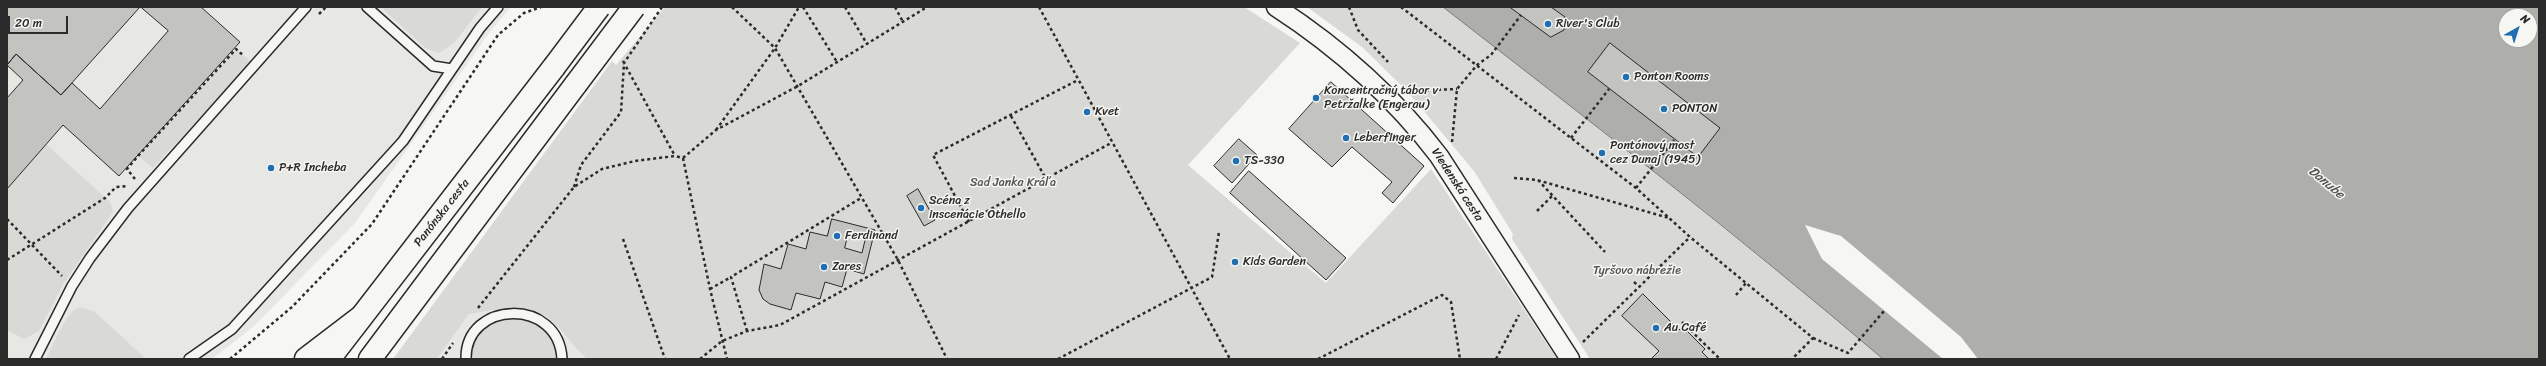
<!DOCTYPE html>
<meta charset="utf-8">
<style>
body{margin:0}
#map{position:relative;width:2546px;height:366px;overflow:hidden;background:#f6f6f2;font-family:Sriracha,sans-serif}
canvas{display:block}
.frame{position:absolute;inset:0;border:8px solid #2b2b2b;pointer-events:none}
.north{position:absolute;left:2498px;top:8px;width:40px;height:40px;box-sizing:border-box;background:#f6f6f2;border:1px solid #a5a5a2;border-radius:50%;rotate:39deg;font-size:11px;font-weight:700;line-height:16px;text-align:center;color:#2b2b2b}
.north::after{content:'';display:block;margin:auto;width:14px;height:18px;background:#1f6fb2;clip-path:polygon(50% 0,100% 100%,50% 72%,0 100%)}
.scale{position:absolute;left:8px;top:16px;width:60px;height:18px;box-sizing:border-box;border:2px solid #2b2b2b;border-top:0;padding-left:5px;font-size:12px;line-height:14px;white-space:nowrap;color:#2b2b2b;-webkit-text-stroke:3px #f6f6f2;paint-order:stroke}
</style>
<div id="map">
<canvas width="2546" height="366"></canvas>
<div class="frame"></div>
<div class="north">N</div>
<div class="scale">20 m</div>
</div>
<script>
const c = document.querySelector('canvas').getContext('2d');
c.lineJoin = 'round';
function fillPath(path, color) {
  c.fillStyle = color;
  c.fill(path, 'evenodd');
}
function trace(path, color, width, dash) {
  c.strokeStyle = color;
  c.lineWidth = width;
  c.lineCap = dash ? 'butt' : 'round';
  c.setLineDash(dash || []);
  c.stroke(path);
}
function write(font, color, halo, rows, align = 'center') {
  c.font = font + ' Sriracha,sans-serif';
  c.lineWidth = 3;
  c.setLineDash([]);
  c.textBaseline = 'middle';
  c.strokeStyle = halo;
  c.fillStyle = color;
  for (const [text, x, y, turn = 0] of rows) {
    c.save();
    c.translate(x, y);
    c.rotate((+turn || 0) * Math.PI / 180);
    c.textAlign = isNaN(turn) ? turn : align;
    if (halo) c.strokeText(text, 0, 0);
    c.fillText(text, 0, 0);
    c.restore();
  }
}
const built = new Path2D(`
 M7,7h504l-22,26 -134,190 -102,104 -41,32h-205z
 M511,307l22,3 16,9 38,40h-150l32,-45z`);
const green = new Path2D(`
 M381,7h101l-28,36 -15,10 -14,-5z
 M665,7h579l56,36 -112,122 138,118 105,-114 126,190h-970c-14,-12 -24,-29 -38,-40 -23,-18 -53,-9 -80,-5l-32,45h-44l219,-298 4,4z
 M1307,7h136l138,107 231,185 71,60h-293l-78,-120 1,-5 -39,-63 -67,-80 -45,-44z
 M236,49l15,13 -98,106 -15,-12z
 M46,144l64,58 3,10 -49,71 -25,48 -15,8 -17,-9v-141z
 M80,307l15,5 51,47h-100c7,-13 20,-49 34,-52z
 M511,317c26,3 43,15 47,42h-87c0,-24 19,-37 40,-42z`);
const water = new Path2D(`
 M1443,7h1096v352h-656c-143,-122 -292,-237 -440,-352zM2506,16h24v24h-24z`);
const pier = new Path2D(`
 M1805,225l36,11 120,101 17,22h-35l-121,-100z`);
const building = new Path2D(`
 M7,7h133l-79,88 -45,-41 -9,11z
 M141,7h60l39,35 -121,134 -56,-51 -56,64v-91l16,-18 -16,-15 9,-11 45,41 11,-12 28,26 68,-78z
 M1510,7h41l14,10 -1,13 -13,7z
 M1610,43l110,85 -22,29 -110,-85z
 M1331,82l93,84 -31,37 -11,-10 10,-11 -40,-35 -20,20 -43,-38z
 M1239,139l18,16 -25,28 -18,-17z
 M1249,171l97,87 -20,22 -96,-87z
 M918,189l17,31 -11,6 -17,-30z
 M832,219l43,11 -11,44 -17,-5 -5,18 -17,-5 -5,17 -24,-6 -5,17 -21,-6 -7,-5 -4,-9 5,-26 17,5 7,-25 18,5 4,-17 17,4zM849,232l17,4 -4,17 -17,-5z
 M1643,294l36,36 4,-3 22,22 -3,3 7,7h-58l8,-8 -37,-35z`);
const path = new Path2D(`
 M662,7l-38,56 51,93
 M732,7l43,41 123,212 49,99
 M803,7l34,55
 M845,7l22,37
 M895,7l8,15
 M1039,7l191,352
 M1349,7l9,23 30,32
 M1401,7l235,181 54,49 123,101 -21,21
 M319,14l7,-7
 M1408,91l49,-2
 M1011,116l35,63
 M716,130l59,-82 24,-41
 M1571,138l38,-49
 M1452,142l5,-53 20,-24 14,-10 30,-40
 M683,158l33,-28 82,-44 129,-79
 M683,158l27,131 17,70
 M1514,178l23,2 132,38
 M135,179l-8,-10 11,-13 98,-107 8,7
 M1538,180l67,72
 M574,187l7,-22 40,-53 3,-49 -2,-5
 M1636,188l38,-48
 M1537,211l15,-15
 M7,219l55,57
 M969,222l-36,-67 145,-75
 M623,239l42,120
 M7,260l98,-62 11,-11 12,-1
 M1634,282l6,5
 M710,289l21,-12
 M1736,295l10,-12
 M478,308l96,-121 28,-18 33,-8 40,-5 8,2
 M1682,322l38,37
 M747,331l-16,-54 130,-79
 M1813,338l35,15 36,-42
 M1583,342l107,-105
 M230,359l62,-52 80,-83 126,-189 26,-22 17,-6
 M442,359l11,-16
 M700,359l22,-18 25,-10 33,-6 331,-182
 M1058,359l154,-82 7,-45
 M1318,359l124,-64 9,7 9,57
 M1496,359l23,-44`);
const lane = new Path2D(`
 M367,7l66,59 19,3
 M35,359l37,-73 18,-28 38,-50 178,-201
 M189,359l43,-30 171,-188 77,-113 18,-21
 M466,359c-1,-59 93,-62 96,0`);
const street = new Path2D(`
 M1276,7c63,41 118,90 163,149l131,203`);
const secondary = new Path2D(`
 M329,359l225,-292
 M370,359l206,-275`);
const primary = new Path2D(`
 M306,359l55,-42`);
const secondaryBridge = new Path2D(`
 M554,67l45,-60
 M576,84l58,-77`);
const markers = [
 [1548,24,4,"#1f6fb2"],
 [1626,77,4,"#1f6fb2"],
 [1316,98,4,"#1f6fb2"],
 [1664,109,4,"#1f6fb2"],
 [1087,112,4,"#1f6fb2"],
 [1346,138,4,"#1f6fb2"],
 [1602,153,4,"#1f6fb2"],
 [1236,161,4,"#1f6fb2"],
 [271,168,4,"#1f6fb2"],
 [921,208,4,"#1f6fb2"],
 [837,236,4,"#1f6fb2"],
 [1235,262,4,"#1f6fb2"],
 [824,267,4,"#1f6fb2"],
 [1656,328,4,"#1f6fb2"]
];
const poiNames = [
 ["River's Club",1556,24],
 ["Ponton Rooms",1634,77],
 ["Koncentračný tábor v",1324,91],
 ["Petržalke (Engerau)",1324,105],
 ["PONTON",1672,109],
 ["Kvet",1095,112],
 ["Leberfinger",1354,138],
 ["Pontónový most",1610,146],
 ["cez Dunaj (1945)",1610,160],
 ["TS-330",1244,161],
 ["P+R Incheba",279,168],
 ["Scéna z",929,201],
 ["inscenácie Othello",929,215],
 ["Ferdinand",845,236],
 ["Kids Garden",1243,262],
 ["Zares",832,267],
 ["Au Café",1664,328]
];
const parkNames = [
 ["Sad Janka Kráľa",1013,183],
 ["Tyršovo nábrežie",1637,271]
];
const streetNames = [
 ["Viedenská cesta",1457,185,57],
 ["Panónska cesta",442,213,-52]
];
const waterNames = [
 ["Danube",2326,183,40]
];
fillPath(built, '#e7e7e3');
fillPath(green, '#d9d9d5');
fillPath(water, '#aeaeab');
trace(water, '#7a7a78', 1);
fillPath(pier, '#f6f6f2');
fillPath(building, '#c3c3c0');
trace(building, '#2b2b2b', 1);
trace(lane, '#2b2b2b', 12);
trace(street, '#2b2b2b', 21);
trace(secondary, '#2b2b2b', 25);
trace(primary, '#2b2b2b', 25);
trace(path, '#2b2b2b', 2.5, [3, 3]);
trace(lane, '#f6f6f2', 9);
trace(street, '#f6f6f2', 18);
trace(secondary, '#f6f6f2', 22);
trace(primary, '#f6f6f2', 22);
trace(secondaryBridge, '#2b2b2b', 25, []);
trace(secondaryBridge, '#f6f6f2', 22);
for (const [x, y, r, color] of markers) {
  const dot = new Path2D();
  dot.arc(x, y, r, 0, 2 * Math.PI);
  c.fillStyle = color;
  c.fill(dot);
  trace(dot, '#f6f6f2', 1.5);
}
write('12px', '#2b2b2b', '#f6f6f2', poiNames, 'left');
write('12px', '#565656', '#f6f6f2', parkNames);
write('12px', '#2b2b2b', '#f6f6f2', streetNames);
write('italic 13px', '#525251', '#f6f6f2', waterNames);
</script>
